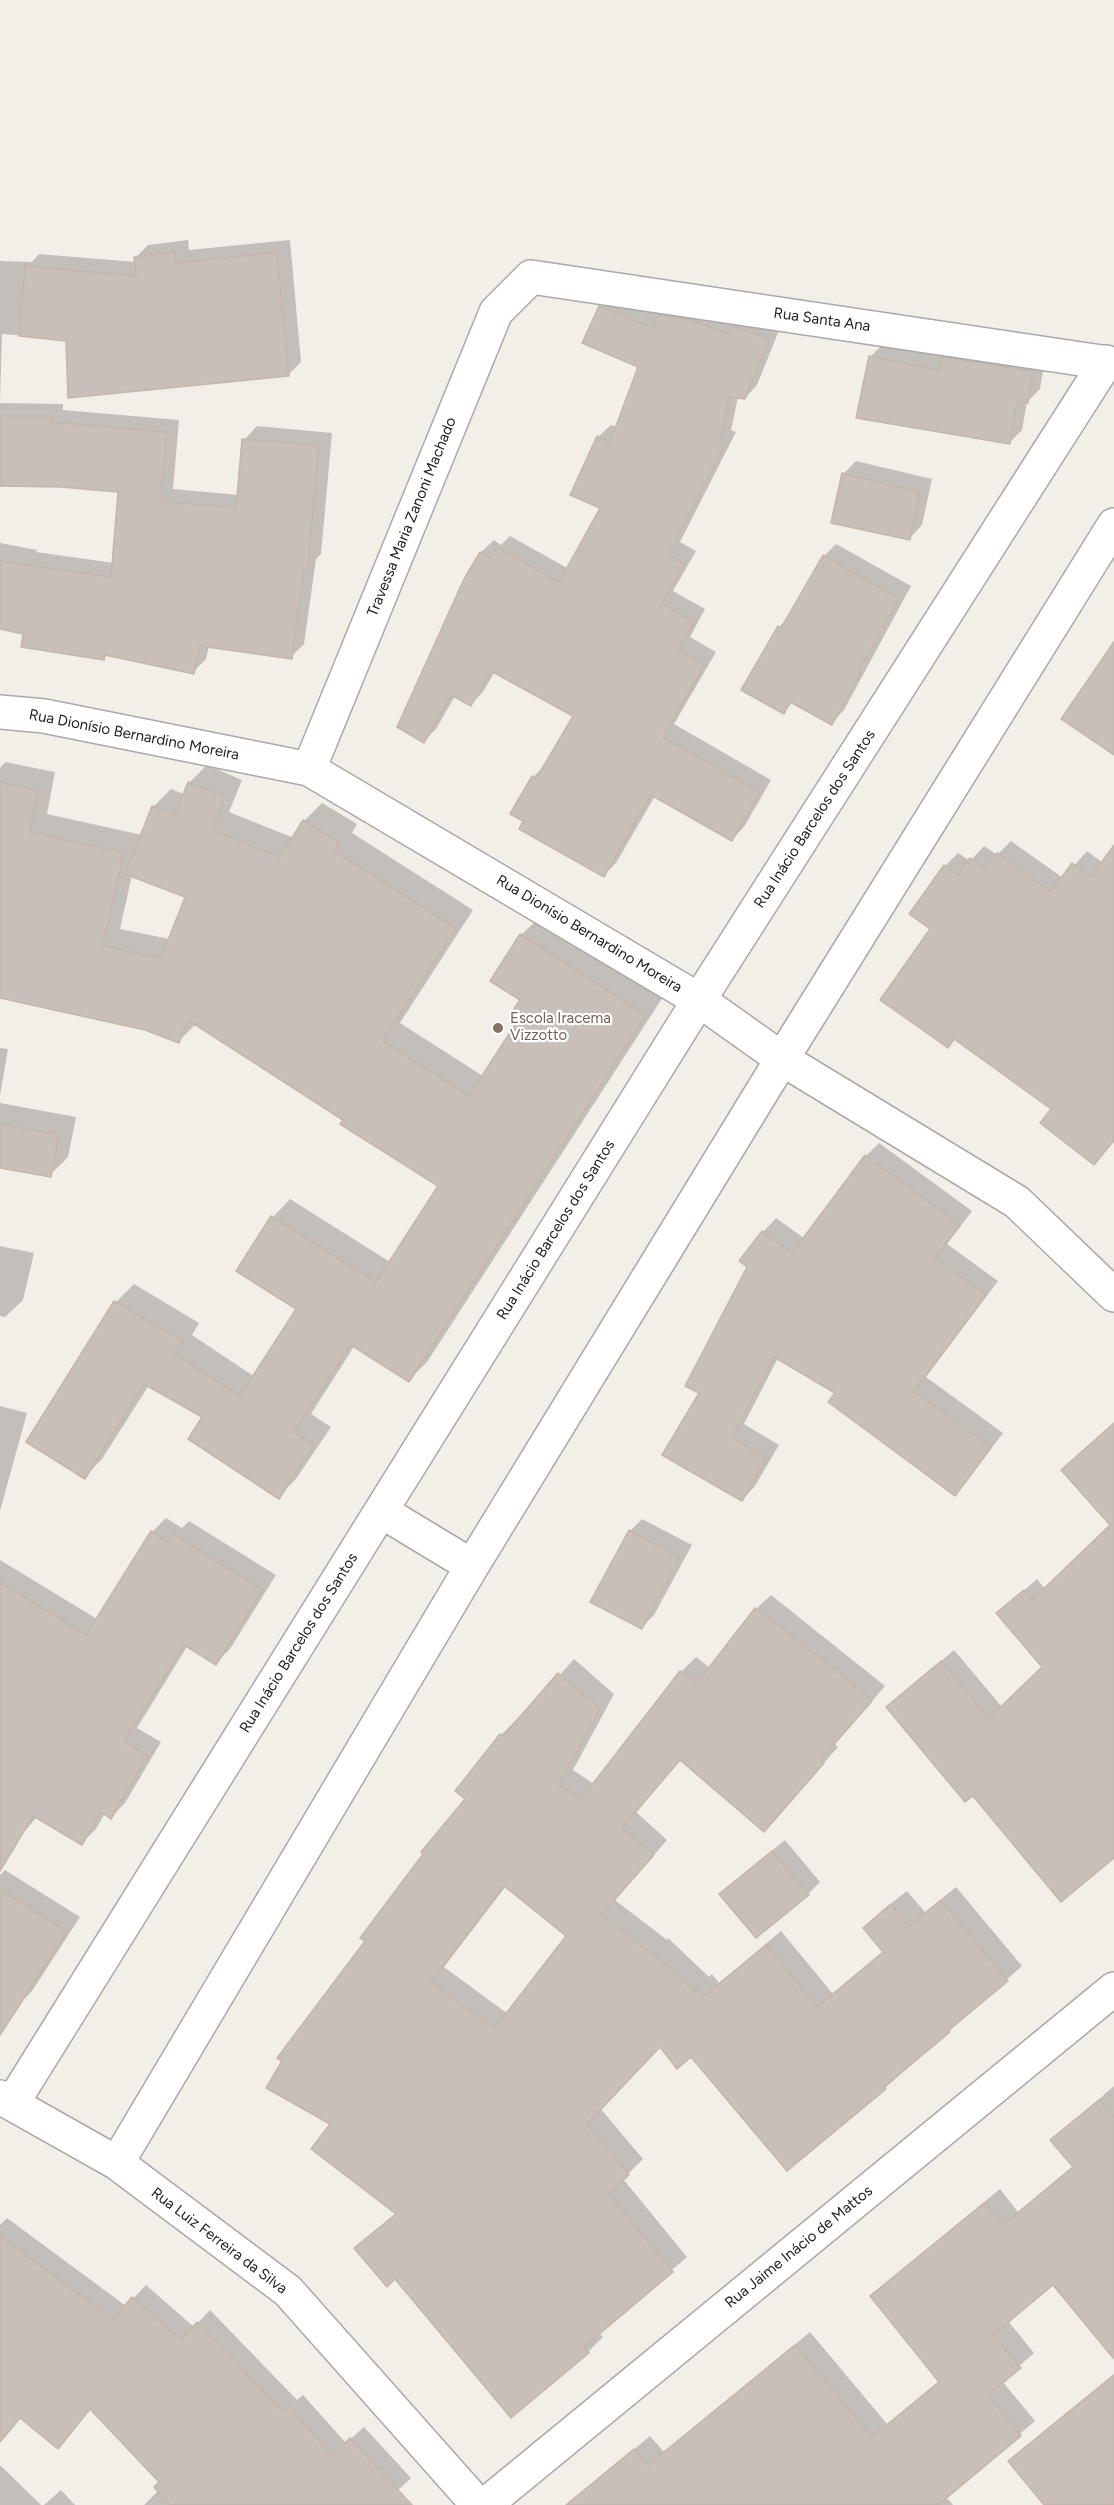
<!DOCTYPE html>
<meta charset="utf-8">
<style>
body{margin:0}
canvas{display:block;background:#f2efe9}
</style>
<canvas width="1114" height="2505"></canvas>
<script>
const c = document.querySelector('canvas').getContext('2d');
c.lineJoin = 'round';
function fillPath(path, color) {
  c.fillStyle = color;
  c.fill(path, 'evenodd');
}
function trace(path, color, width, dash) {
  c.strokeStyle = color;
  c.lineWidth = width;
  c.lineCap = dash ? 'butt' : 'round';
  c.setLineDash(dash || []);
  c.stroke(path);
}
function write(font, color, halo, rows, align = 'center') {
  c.font = font + ' Figtree,sans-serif';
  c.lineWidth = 4.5;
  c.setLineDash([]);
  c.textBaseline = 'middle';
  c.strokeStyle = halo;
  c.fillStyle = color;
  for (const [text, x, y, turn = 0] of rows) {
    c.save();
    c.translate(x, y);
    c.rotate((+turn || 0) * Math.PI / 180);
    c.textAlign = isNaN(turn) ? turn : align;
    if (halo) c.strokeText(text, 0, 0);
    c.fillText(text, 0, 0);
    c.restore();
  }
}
const shadow = new Path2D(`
 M188,240l1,10 101,-10 11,122 -13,13 -220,-36 -66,-5 -2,69 63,1v6l116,10 -6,69 66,6 5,-55 13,-14 75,7 -11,121 -5,5 -12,85 -13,13 -82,-11 -3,13 -13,13 -85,-18 -4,4 -79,-26 -25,-4v-85l37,7 -1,2 78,11 6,-72 -59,-5 -61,-2v-223l32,1 7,-8 97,8 -1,-4 13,-13z
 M612,295l49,19 10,-11 109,25 -23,57 -12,13 -7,-1 -7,33 5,2 -56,110 16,9 -23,40 32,18 -15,28 26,15 -42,72 97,56 -27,47 -12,12 -77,-43 -39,67 -12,12 -78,-55 7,-43 12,-12 30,-50 -80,-44 -12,21 -12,12 -16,-8 -19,33 -12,12 42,-161 15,-28 13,-12 7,5 9,-9 59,33 34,-61 -5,-71 13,-12 6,2 23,-61 -40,-59z
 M883,344l62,12 11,-11 89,14 -5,30 -13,13 -5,28 -12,12 -139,-86z
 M856,461l76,18 -10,46 -12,13 -77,-16 11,-49z
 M836,544l75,42 -67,124 -12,13 -39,-21 -10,10 -4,-85 9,-9 36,-62z
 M1114,640v113l-51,-34z
 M5,762l50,10 -8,42 95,21 11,-28 18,-18 13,5 5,-11 18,-18 35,15 -13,32 65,26 10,-17 18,-18 35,21 -5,9 121,77 -73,113 83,53 37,-56 2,-21 -1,-64 18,-17 124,79 -236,365 -18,18 -54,-35 -44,69 20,13 -35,52 -18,18 -74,-80 -55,-32 -47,74 -18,18 32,-175 18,-18 65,39 -7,12 63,42 43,-68 -60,-39 35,-53 17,-18 100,63 50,-76 -95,-67 -149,-95 -17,17 -34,-12 -145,-33v-228zM132,875l55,21 -17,43 -50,-10z
 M1011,841l52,37 24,-27 16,12 11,-15v294l-20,21 -41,-55 -98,-69 -7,7 -16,-117 13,-63 13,-13 12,8 14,-15 13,9z
 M0,1048l8,1 -8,47z
 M0,1103l76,14 -8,40 -18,18 -50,-9z
 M879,1143l93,68 -25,33 51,37 -72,96 77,56 -35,47 -13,14 -118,-101 -59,-35 -34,66 35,21 -24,41 -13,14 -41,-108 48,-126 -8,-5 22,-29 13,-14 29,21 61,-83z
 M0,1246l34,7 -11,47 -18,17 -5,-1z
 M0,1406l27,7 -27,98z
 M1114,1424v432l-141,-62 -85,-87 66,-57 48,57 42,-40 -45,-54 38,-34 8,10 67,-64z
 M166,1518l16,10 7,-7 87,54 -46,74 -14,14 -28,-18 -51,83 24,14 -36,61 -14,14 -6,-4 -9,16 -14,14 -45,-26 -20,23 -17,-9v-271l97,59 55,-87z
 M642,1519l50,26 -38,70 -12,12 -12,-96z
 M771,1595l114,91 -50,58 3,3 -60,68 -97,-56 -45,53 31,28 -52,60 52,40 1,-2 41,39 3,-3 7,9 62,-52 52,63 51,-43 -19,-23 14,-15 28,-22 18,21 31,-25 66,79 -137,122 -194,-33 -31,-10 -60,63 43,51 -20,20 64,78 -88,76 4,4 -15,15 -77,64 -116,-139 -39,-29 41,-36 -65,-88 35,-183 100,-142 -10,-8 44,-56 15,-15 2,2 56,-63 40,35 -41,76 21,14 87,-112 15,-15 14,11 46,-59zM506,1886l62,50 -60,78 -64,-47z
 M785,1840l35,42 -12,12 -74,-12z
 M5,1870l75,47 -48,74 -14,14 -18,-12v-118z
 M1114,2086v271l-61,-74 -45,38 26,32 -32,28 33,40 -89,76 7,8h-359l-11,-13 67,-56 14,16 146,-120 77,92 52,-43 -67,-85 15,-14 113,-93 18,23 55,-46 -21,-26z
 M7,2218l119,88 20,-21 48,42 16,-17 87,90 6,-5 43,48 18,-16 47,51 -29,27h-238l15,-15 2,-8 -70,-74 -34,39 -36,-30 -21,24v-216z
 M1114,2374v131h-68l-36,-44 15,-14z
 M0,2465l41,40h-41z
 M61,2490l14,15h-31z`);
const building = new Path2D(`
 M175,252l1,11 101,-11 12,124 -221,22 -2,-57 -47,-5 6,-70 111,10 -2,-19z
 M599,306l54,22 5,-13 34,5 37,14 4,-8h2l34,14 -24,59 -16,-2 -9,45 5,2 -56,111 16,9 -23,39 32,19 -15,28 26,15 -42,72 97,55 -28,49 -81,-46 -47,82 -85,-48 4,-8 -13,-7 22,-38 4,3 37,-63 -82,-45 -20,35 -20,-11 -27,48 -27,-16 67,-148 16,-27 11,6 6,-11 62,35 41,-74 -30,-13 27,-59 13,6 28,-75 -56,-24z
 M869,356l71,14 2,-13 91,14 -5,32 -11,-2 -7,43 -154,-26z
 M0,416h51v6l116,10 -6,69 75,7 6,-69 77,6 -11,124h-4l-12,90 -92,-13 -6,28 -89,-19 -1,5 -83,-13 2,-13 -23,-5v-68l111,16 7,-85 -57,-5 -61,-1z
 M842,473l78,19 -10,48 -79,-17z
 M823,555l76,44 -41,73 3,1 -29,52 -42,-23 -6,12 -43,-24 37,-64 3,2z
 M1114,642v113l-53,-36z
 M0,782l38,8 -8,42 94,21 -21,93 58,12 24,-61 -60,-23 27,-68 23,9 13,-33 37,15 -13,33 68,27 23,-37 37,23 -5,8 121,77 -73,113 86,55 49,-76 -8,-5 10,-15 -30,-19 30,-47 126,81 -237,367 -58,-37 -57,87 20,13 -35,54 -91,-60 14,-22 -58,-33 -59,95 -59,-37 88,-141 69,40 -8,13 65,42 56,-87 -60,-38 35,-55 105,66 62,-96 -98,-62 3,-4 -155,-100 -9,23 -34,-13 -145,-32z
 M1114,845v295l-20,25 -54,-42 11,-14 -97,-70 -6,9 -68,-48 50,-71 -21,-15 35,-49 14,10 12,-17 15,11 12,-16 54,39 21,-29 19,14z
 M0,1124l59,11 -8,42 -51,-9z
 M865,1155l95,70 -25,33 51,37 -72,96 77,56 -36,49 -127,-94 7,-9 -61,-36 -42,81 35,20 -25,43 -80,-46 37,-62 -14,-7 62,-119 -8,-6 23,-30 30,22z
 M1114,1423v435l-53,44 -88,-106 -8,6 -79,-95 55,-46 48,57 53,-51 -46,-54 28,-23 8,10 78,-75 -49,-55z
 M629,1530l51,28 -38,71 -52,-27z
 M151,1531l17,11 5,-8 90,56 -47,75 -32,-20 -60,97 24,14 -37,63 -10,-7 -19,33 -49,-29 -33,55v-289l86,53z
 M755,1608l76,58 41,35 -51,58 3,4 -60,69 -84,-72 -58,68 32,27 -53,60 50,38 1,-1 42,39 3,-3 7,8 62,-51 51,62 66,-55 -20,-24 28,-24 19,22 31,-26 67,81 -59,49 1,2 -66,55 2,2 -99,82 -96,-114 -14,12 -17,-22 -73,77 42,51 -21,18 65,79 -89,75 5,6 -78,65 -116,-139 -8,8 -33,-39 42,-34 -85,-65 19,-25 -64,-36 16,-27 -5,-3 88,-117 -5,-3 63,-84 -2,-2 44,-53 -10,-8 45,-57 3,2 55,-63 42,36 -41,76 22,14 99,-128 17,12zM504,1886l62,50 -72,93 -63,-47z
 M772,1851l37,44 -53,43 -37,-44z
 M0,1889l67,43 -67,103z
 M1099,2100l15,18v241l-61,-74 -60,50 28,33 -33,27 33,41 -83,69h-372l68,-56 14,16 147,-120 77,92 67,-55 -69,-86 114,-93 19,22 70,-58 -23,-27z
 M0,2236l113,83 19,-22 49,43 16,-18 86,90 6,-5 43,48 18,-17 62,67h-242l-16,-18 5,-5 -69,-73 -32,40 -38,-31 -20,24z
 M1114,2375v130h-70l-36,-44z`);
const minor = new Path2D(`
 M0,712l44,4 265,53 390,231 83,59 235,143 97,93
 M309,769l187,-457 35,-35 583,87
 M381,1511l91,55
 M0,2097l117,66 171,128 190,214
 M13,2102l686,-1102 407,-638
 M117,2163l355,-597 310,-507 332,-534
 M485,2505l629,-516`);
const markers = [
 [498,1028,6,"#8d6e63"]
];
const streetNames = [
 ["Rua Santa Ana",822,320,8],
 ["Travessa Maria Zanoni Machado",412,517,-68],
 ["Rua Dionísio Bernardino Moreira",134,735,11],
 ["Rua Inácio Barcelos dos Santos",815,819,-57],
 ["Rua Dionísio Bernardino Moreira",589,934,31],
 ["Rua Inácio Barcelos dos Santos",556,1230,-58],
 ["Rua Inácio Barcelos dos Santos",299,1643,-58],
 ["Rua Luiz Ferreira da Silva",219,2241,37],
 ["Rua Jaime Inácio de Mattos",799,2247,-39]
];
const educationNames = [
 ["Escola Iracema",510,1019],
 ["Vizzotto",510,1036]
];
fillPath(shadow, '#0003');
fillPath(building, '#c7bfb8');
trace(building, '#c4b6ab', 1.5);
trace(minor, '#a9a9a9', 36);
trace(minor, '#fff', 33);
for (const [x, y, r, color] of markers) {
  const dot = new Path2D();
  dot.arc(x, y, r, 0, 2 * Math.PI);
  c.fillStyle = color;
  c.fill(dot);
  trace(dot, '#fff', 2);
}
write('15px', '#222', '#fff', streetNames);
write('15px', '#785e54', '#fff', educationNames, 'left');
</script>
